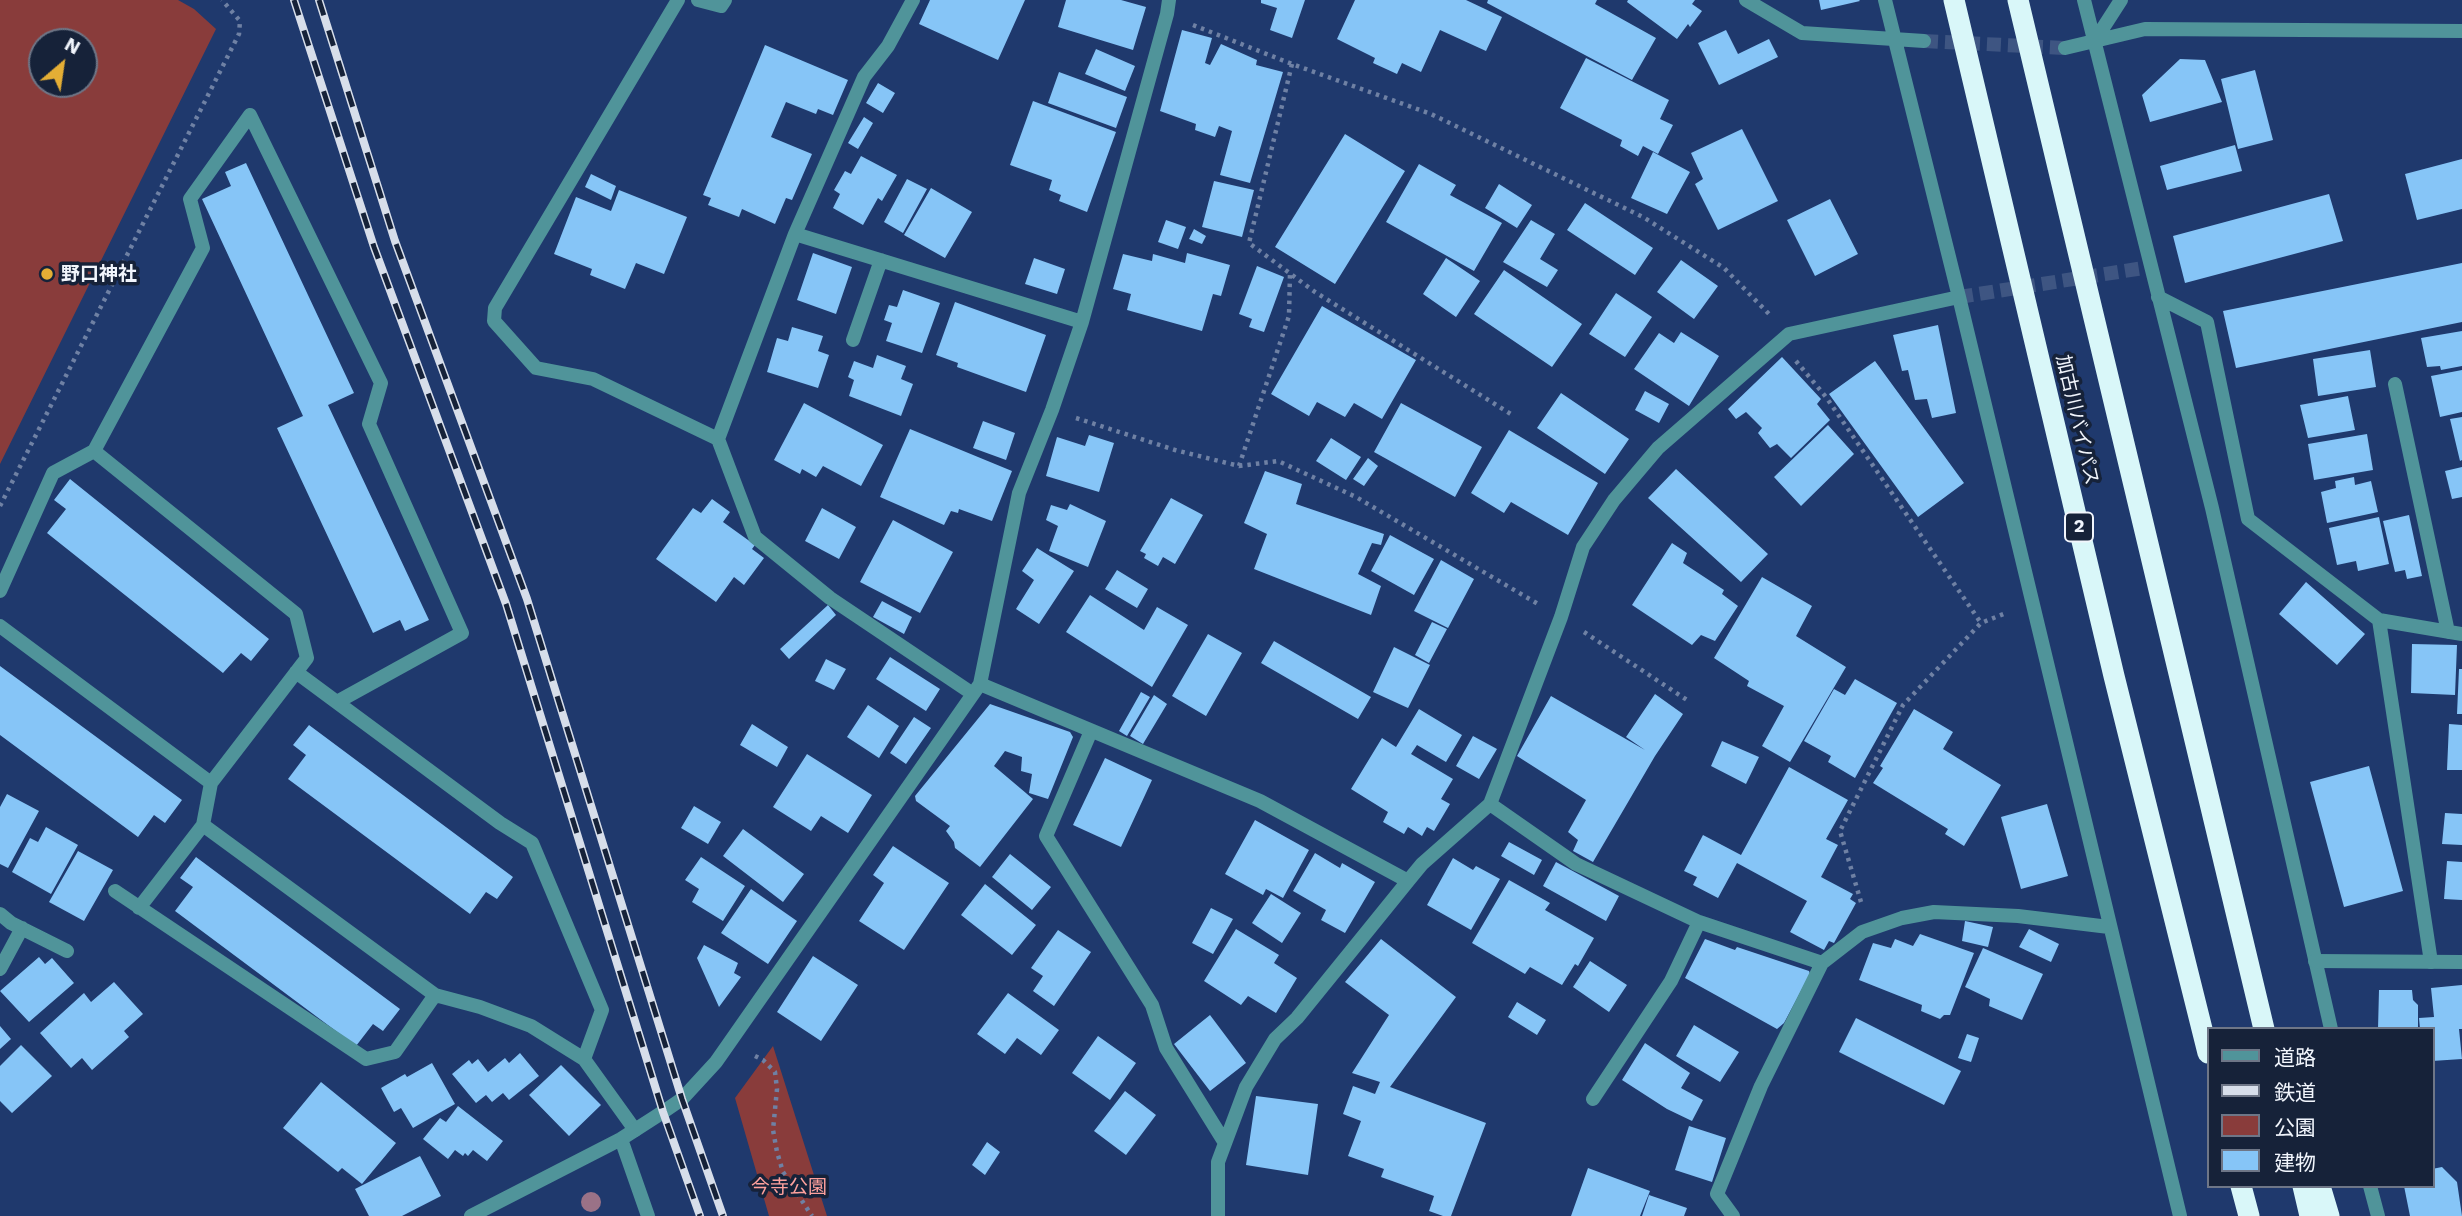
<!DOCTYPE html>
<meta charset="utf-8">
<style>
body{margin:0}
#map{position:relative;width:2462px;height:1216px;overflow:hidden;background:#1f396d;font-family:"Work Sans","Noto Sans JP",sans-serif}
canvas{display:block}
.legend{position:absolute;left:2207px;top:1027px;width:228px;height:161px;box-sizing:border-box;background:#162239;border:2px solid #6e7687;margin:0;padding:9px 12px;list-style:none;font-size:21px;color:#f1f5fc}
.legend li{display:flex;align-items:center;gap:14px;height:35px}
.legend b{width:35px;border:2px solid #6e7687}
.north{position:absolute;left:28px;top:28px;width:70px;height:70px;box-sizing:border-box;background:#162239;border:2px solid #6e7687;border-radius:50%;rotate:29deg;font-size:19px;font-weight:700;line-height:28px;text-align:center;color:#f1f5fc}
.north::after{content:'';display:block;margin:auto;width:24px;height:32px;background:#e4ae35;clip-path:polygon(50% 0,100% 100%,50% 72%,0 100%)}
</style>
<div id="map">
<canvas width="2462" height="1216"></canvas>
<ul class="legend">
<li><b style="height:9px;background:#50949a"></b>道路</li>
<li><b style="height:9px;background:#d7deea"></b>鉄道</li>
<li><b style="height:19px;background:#893c3b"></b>公園</li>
<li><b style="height:19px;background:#86c5f7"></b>建物</li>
</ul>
<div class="north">N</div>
</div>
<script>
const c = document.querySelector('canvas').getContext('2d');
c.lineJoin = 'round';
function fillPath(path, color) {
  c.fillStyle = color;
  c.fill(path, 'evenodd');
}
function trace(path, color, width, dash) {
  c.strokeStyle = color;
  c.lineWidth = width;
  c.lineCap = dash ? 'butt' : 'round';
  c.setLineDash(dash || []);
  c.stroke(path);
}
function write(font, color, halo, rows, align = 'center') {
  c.font = font + ' "Work Sans","Noto Sans JP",sans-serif';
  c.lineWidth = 7;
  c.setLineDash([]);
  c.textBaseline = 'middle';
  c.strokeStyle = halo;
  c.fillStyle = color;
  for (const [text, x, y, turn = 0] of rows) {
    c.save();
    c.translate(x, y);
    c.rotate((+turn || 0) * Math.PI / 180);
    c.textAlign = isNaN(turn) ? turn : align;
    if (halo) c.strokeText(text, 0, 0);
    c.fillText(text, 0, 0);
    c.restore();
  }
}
const green = new Path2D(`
 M0,0h178l16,9 22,20 -216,435zM42,42h42v42h-42z
 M773,1046l54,170h-58l-34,-118z`);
const building = new Path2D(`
 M930,0h95l-27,60 -79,-36z
 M1066,0h55l25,7 -13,43 -75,-23z
 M1261,0h44l-13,38 -22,-8 7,-22 -16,-5z
 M1355,0h111l36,17 -16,34 -46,-21 -19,42 -19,-9 -5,11 -24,-11 2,-5 -38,-19z
 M1488,0h109l-2,4 61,34 -24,42 -145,-77z
 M1628,0h67l-3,4 10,7 -12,16 -2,-3 -11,15 -50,-37z
 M1819,0h40l1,1 -39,9z
 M1182,30l30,8 -7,25 5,2 11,-21 36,16 -1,5 27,7 -33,111 -30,-8 12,-44 -13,-5 -4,11 -20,-7 1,-6 -36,-13z
 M1726,30l12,24 31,-15 9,18 -59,28 -21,-42z
 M765,45l83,35 -15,35 -15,-6 -2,5 -30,-12 -15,35 41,17 -20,46 -6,-2 -11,26 -33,-15 -3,8 -31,-12 3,-7 -8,-3z
 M1096,49l39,17 -10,25 -40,-17z
 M1586,58l83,42 -9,19 13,6 -15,29 -15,-8 -5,10 -18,-10 2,-6 -62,-32z
 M2180,59l25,1 17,42 -72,20 -8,-27z
 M2255,70l18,70 -35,9 -17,-70z
 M1059,72l68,25 -11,31 -68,-25z
 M878,83l17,10 -12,20 -17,-10z
 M1033,101l83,31 -29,80 -28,-11 2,-6 -12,-5 3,-10 -42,-15z
 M864,117l9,6 -15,26 -10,-6z
 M1742,129l36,72 -60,29 -23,-46 8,-5 -12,-26z
 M1345,134l60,37 -70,113 -60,-37z
 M2235,145l7,26 -75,19 -7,-24z
 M1653,152l37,20 -23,42 -36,-16z
 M861,156l36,19 -15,26 -4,-3 -15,27 -30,-17 7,-14 -6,-4 11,-19 6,3z
 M2462,159v50l-45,11 -12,-46z
 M246,163l108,230 -26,12 101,215 -24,11 -5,-11 -27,13 -96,-205 26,-12 -101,-217 29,-13 -6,-14z
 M1419,164l37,21 -6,10 52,28 -28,48 -88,-49z
 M591,174l25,12 -5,14 -26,-13z
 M907,179l20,10 -24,44 -19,-11z
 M1214,181l40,9 -12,47 -40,-10z
 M1499,184l33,21 -15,23 -32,-20z
 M931,188l41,24 -27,46 -41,-23z
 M619,190l68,27 -23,57 -28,-11 -11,26 -35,-14 2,-6 -38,-15 22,-57 35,14z
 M2329,194l14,47 -158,42 -12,-47z
 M1830,199l28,55 -43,22 -28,-56z
 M1585,203l68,45 -18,27 -68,-45z
 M1166,220l20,7 -8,22 -20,-7z
 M1531,220l24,14 -15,25 18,11 -11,17 -44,-25z
 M1194,229l12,7 -4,8 -13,-5z
 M813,253l39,14 -16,47 -39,-14z
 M1187,253l43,12 -9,31 -8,-2 -11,37 -75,-21 4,-16 -18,-5 10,-35 29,7 1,-7 32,9z
 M1034,258l31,11 -8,25 -32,-10z
 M1446,258l34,23 -24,36 -33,-23z
 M1681,260l37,26 -24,33 -37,-27z
 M2462,263v59l-226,46 -13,-57z
 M1257,266l27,11 -20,55 -15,-5 3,-8 -13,-5z
 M1504,270l78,54 -30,43 -78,-53z
 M903,290l37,13 -18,50 -36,-12 6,-18 -8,-3 5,-15 8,2z
 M1616,293l36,24 -27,40 -36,-23z
 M955,302l91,33 -20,57 -69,-25 1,-4 -22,-8z
 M1322,306l94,54 -34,59 -28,-16 -9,14 -28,-15 -8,14 -38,-22z
 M1938,325l18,88 -24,5 -5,-19 -12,1 -7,-30 -6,1 -9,-36z
 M792,327l31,9 -5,15 11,4 -11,33 -51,-16 10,-34 11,3z
 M2462,331v35l-21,4 -1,-4 -13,1 -6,-29z
 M1681,332l38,24 -30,50 -55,-37 25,-36 15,10z
 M2370,350l6,37 -58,9 -5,-37z
 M877,355l29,11 -5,13 12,5 -12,32 -52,-20 5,-16 -6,-3 6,-16 19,7z
 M1782,357l39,42 -4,5 13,16 -39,38 -14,-14 -7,4 -12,-15 4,-5 -16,-16 -10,7 -8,-10z
 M1875,361l89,122 -46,34 -89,-123z
 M2462,370v42l-22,5 -9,-41z
 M1645,391l24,13 -10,19 -24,-13z
 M1561,393l68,46 -24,35 -68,-46z
 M2348,396l7,34 -47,8 -8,-33z
 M804,403l79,42 -22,41 -38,-20 -7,11 -14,-8 -2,5 -26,-14z
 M1401,403l81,44 -27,50 -81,-45z
 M2462,417v43l-2,1 -10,-42z
 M983,421l32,12 -9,27 -33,-12z
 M1828,425l26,29 -53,52 -27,-29z
 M910,429l102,42 -20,50 -33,-12 -1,4 -7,-2 -7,14 -64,-28z
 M1509,430l89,53 -30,52 -57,-33 -7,11 -33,-20z
 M2367,434l6,36 -59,10 -6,-36z
 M1089,435l25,8 -15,49 -53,-16 11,-39 28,9z
 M1331,438l30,19 -15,23 -30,-19z
 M1368,458l10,8 -14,20 -11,-7z
 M2462,467v30l-10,2 -7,-28z
 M1676,469l92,85 -27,28 -93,-84z
 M1265,471l37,13 -6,20 88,30 -3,11 -9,-2 -14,31 23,12 -10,29 -117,-46 13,-35 -23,-11z
 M2354,477l1,8 16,-4 7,31 -51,11 -6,-31 15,-4 -1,-7z
 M70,479l199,160 -18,22 -10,-8 -18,20 -176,-140 19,-24 -12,-9z
 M1171,498l32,17 -28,49 -12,-7 -5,9 -14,-8 2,-4 -6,-3z
 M712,499l18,13 -7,10 32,23 -3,4 12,9 -20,27 -10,-8 -18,25 -60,-43 37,-51 8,5z
 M1070,504l36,17 -18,46 -39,-16 9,-25 -12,-6 5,-15 16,5z
 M822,508l34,19 -17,32 -34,-18z
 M2409,515l13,61 -15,3 -2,-9 -10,2 -12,-51z
 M2379,517l10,47 -31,7 -2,-10 -19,4 -8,-37z
 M893,520l60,32 -33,61 -60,-31z
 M1390,535l44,24 -20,36 -43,-24z
 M1672,543l15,10 -4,10 41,27 -2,4 16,12 -23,35 -14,-6 -9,10 -60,-40z
 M1037,548l37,23 -35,53 -23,-15 18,-29 -12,-9z
 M1441,560l33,19 -26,49 -34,-17z
 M1117,570l31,19 -11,19 -32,-19z
 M1762,577l50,29 -16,30 50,31 -56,95 -28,-16 22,-40 -37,-20 2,-5 -35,-23z
 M2306,582l59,52 -28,31 -58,-51z
 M1090,595l54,35 13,-23 31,18 -36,62 -86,-55z
 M882,601l30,16 -8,17 -31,-17z
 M828,605l8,10 -47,44 -9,-10z
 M1432,622l15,7 -18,34 -14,-8z
 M1208,634l34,19 -36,63 -34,-20z
 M1274,641l97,56 -13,22 -97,-56z
 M2412,644l45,1 -2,50 -44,-2z
 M1394,647l36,18 -22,43 -35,-16z
 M890,657l50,32 -14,22 -50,-32z
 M826,659l20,10 -12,21 -19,-9z
 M0,666l182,134 -17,23 -11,-8 -16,22 -138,-102z
 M2459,669h3v45h-5z
 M1855,679l42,24 -42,75 -27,-16 3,-6 -27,-15 30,-52 11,6z
 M1141,692l9,5 -23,39 -8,-5z
 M1655,694l28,20 -28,42 -62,106 -20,-11 5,-11 -10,-8 18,-32 -69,-44 34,-60 94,54 -19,-13z
 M1154,695l13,9 -24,40 -13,-8z
 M990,704l80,28 3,5 -25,62 -19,-6 3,-19 -11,-3 1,-14 -17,-6 -11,15 39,33 -53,68 -25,-19 -1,-6 -8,-11 4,-5 -34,-25 -1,-5z
 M868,705l31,21 -20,32 -32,-21z
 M1419,709l43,26 -16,27 -29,-17 -6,9 42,25 -12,20 9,5 -16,27 -7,-4 -5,9 -14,-9 -4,7 -21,-12 5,-10 -37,-23 31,-51 14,9z
 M1914,709l39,23 -10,17 58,36 -37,61 -19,-12 3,-5 -75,-46 10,-15 -3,-2z
 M914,717l17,11 -25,36 -16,-11z
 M752,724l36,23 -11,20 -37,-22z
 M2449,724l13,1v45h-15z
 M309,725l204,152 -16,22 -11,-7 -16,22 -182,-135 18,-24 -13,-10z
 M1473,736l24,13 -18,30 -23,-13z
 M1722,741l37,16 -13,27 -35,-18z
 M807,754l65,41 -24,38 -27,-17 -10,15 -38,-24z
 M1105,758l47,22 -31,67 -48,-22z
 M2369,766l34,125 -59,16 -34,-125z
 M1789,767l59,33 -22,39 12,6 -17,32 32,17 -3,5 6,4 -22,40 -5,-2 -5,9 -34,-18 17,-31 -70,-38 -19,35 -25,-13 4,-8 -13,-6 19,-36 38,20z
 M7,794l32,17 -31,57 -8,-4v-57z
 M2047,804l21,72 -47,13 -20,-72z
 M694,806l27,16 -13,22 -27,-16z
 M2445,813l17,1v31l-20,-1z
 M1255,820l54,30 -26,48 -17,-9 -3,6 -38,-21z
 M46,827l32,18 -27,49 -39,-22 18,-34 8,4z
 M743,829l61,45 -21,28 -60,-46z
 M1509,842l33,18 -8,15 -33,-19z
 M893,846l56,37 -45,67 -45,-29 25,-38 -11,-8z
 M78,851l35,19 -29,51 -35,-19z
 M1315,853l25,15 2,-5 33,19 -30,51 -24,-13 5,-10 -33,-19z
 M1010,854l41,33 -19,23 -40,-33z
 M196,857l204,152 -17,22 -10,-7 -17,22 -181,-135 18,-24 -13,-9z
 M701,857l44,29 -22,35 -31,-19 7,-13 -14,-9z
 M1453,858l20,12 3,-4 24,13 -29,51 -44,-25z
 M2447,861l15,1v38l-18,-1z
 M1556,862l63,34 -13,25 -63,-35z
 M1509,880l41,23 -5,7 49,28 -16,28 -3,-2 -13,21 -32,-18 -5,7 -53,-31z
 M985,884l51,41 -24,30 -51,-40z
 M751,889l46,32 -29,43 -47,-31z
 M1271,894l30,19 -19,30 -30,-20z
 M1211,908l22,11 -20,35 -21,-11z
 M1965,921l28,6 -5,20 -26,-6z
 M1236,929l43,26 -5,8 23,15 -21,35 -28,-17 -7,9 -37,-24z
 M2029,929l30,15 -8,18 -32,-15z
 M1058,930l33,22 -37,54 -21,-15 10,-15 -12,-8z
 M1920,934l54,19 -24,62h-6l-4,4 -19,-8 1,-6 -63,-25 14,-37 18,5 4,-9 18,7z
 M1381,939l75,58 -66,90 96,36 -35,93h-8l-14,-5 5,-15 -53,-19 3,-8 -36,-13 13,-35 -18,-7 10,-28 22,8 5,-12 -28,-9 37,-58 -44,-33z
 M1705,939l30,11 2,-3 72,24 1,3 -26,49 -7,6 -92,-51z
 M704,945l34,18 -4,10 7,4 -22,30 -22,-49z
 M1983,948l60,26 -21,46 -33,-14 1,-7 -25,-12z
 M813,956l45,29 -37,56 -44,-29z
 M39,957l6,7 7,-6 22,25 -45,39 -29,-31z
 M1590,961l37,24 -18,27 -36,-25z
 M114,982l29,32 -19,17 5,6 -37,33 -10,-12 -11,10 -31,-35 44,-40 7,9z
 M2462,985v44h-3l3,30 -30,2v-32h-12l-1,-11 15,-1 -3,-29z
 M2379,990h33l1,10 5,5v24h-40z
 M1008,993l51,37 -18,25 -24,-17 -12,16 -28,-20z
 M1517,1002l29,18 -9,15 -29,-18z
 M1210,1015l36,48 -36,28 -36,-47z
 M1856,1018l105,53 -17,34 -105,-53z
 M1694,1025l45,27 -19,30 -44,-26z
 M0,1026l11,13 -11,10z
 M1967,1034l12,4 -8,24 -13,-4z
 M1098,1036l38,27 -26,37 -38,-27z
 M1645,1043l45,30 -9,15 22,12 -11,21 -25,-12 -45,-29z
 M21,1045l31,31 -40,37 -12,-12v-35z
 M520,1053l19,23 -30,24 -6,-7 -11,9 -6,-7 -10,8 -24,-29 17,-14 3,4 6,-5 10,13 17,-14 4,5z
 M432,1063l23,41 -42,24 -12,-20 -7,4 -13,-24 24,-14 2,3z
 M561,1065l40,40 -32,31 -40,-41z
 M321,1082l75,61 -34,41 -20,-16 -4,4 -55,-44z
 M1125,1091l31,24 -30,40 -32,-24z
 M1256,1096l62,8 -10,71 -62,-10z
 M458,1106l45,35 -16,20 -14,-11 -5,6 -3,-3 -2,3 -8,-6 -7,9 -25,-20 17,-21 6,4z
 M1689,1126l37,12 -14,44 -37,-12z
 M987,1142l13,10 -15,23 -13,-10z
 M420,1156l21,40 -39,20h-33l-14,-27z
 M2442,1167l15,15 5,34h-52l-6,-30h28v-17z
 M1588,1168l62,23 -10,25h-69z
 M1649,1195l38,13 -3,8h-42z`);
const minorTunnel = new Path2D(`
 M1924,41l141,7
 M1959,297l191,-30`);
const path = new Path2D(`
 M1193,25l99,39 139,50 212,103 81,51 47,48
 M1292,64l-43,179 66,49 199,124
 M1796,361l30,36 155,226
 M1076,418l99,32 64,16 39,-5 78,36 182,107
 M1239,466l50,-150 1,-43
 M0,506l239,-472 1,-13 -18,-21
 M1584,632l103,68
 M1861,902l-21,-71 63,-126 78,-82 25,-10
 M755,1056l8,4 12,12 2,17 -4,41 4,22 6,20 29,44`);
const service = new Path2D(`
 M0,591l53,-118 41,-22
 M0,626l211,157
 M296,672l204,151 32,20 70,167 -18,49
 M203,825l232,170 45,12 51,19 53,33 51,71
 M115,891l251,168 29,-7 40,-57
 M139,908l64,-83 8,-42 96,-125 -11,-44 -202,-163 109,-203 -13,-49 60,-84 131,268 -12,41 93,209 -125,69`);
const minor = new Path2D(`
 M678,0l-183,308 -1,13 42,47 57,11 125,60 37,98 75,61 143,96
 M698,0l23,6 4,-6
 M1746,0l56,33 122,8
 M1885,0l74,297 221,919
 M2084,0l128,508 119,521
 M2094,42l27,-42
 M2065,48l80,-19 317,2
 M795,234l287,88
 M2158,297l49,25 41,197 131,101 83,14
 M853,340l28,-80
 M2395,384l53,248
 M718,439l77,-205 69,-157 24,-31 25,-46
 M2379,620l52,342
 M980,684l280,117 148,80 14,-17 68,-60 71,-187 22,-70 31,-47 44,-52 131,-114 170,-37
 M1091,731l-45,105 106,169 14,43 59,95
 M1490,804l86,60 123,58 123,41
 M0,914l11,9 56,28
 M0,969l22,-41
 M1593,1099l78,-118 28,-59
 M621,1139l27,77
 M2370,1186l8,30
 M471,1216l150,-77 42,-27 19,-13 34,-37 264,-378 39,-191 33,-83 30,-88 85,-308 2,-14
 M1218,1216v-54l28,-75 29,-48 22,-21 111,-137
 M1733,1216l-16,-22 44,-108 61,-123 40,-31 40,-14 32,-6 84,4 91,11`);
const tertiary = new Path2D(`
 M2315,961l147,1`);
const motorway = new Path2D(`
 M1954,0l160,676 94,377
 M2018,0l246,1029
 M2241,1186l8,30
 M2303,1186l7,30
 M2320,1186l9,30`);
const rail = new Path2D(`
 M294,0l80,247 132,357 157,508 37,104
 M319,0l76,241 132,358 155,500 41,117`);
const trees = [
 [591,1202]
];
const markers = [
 [47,274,7,"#e4ae35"]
];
const shields = [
 [2079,527,28]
];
const shieldNames = [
 ["2",2079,527]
];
const poiNames = [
 ["野口神社",61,274]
];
const streetNames = [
 ["加古川バイパス",2077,420,77]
];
const parkNames = [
 ["今寺公園",789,1187]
];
fillPath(green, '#893c3b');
fillPath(building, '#86c5f7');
trace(minorTunnel, '#3e5582', 14, [14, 7]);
trace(path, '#6f81a4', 4.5, [3.5, 5]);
trace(service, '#50949a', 14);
trace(minor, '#50949a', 14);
trace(tertiary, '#50949a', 14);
trace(motorway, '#d9f7f9', 21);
trace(rail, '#d7deea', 8);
trace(rail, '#162239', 5, [16]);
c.fillStyle = '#9a7287';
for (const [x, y] of trees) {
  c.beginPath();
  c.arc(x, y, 10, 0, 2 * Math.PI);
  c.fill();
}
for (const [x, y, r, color] of markers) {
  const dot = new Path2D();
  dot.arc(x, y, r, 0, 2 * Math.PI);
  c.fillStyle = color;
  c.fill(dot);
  trace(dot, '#162239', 2.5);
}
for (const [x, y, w] of shields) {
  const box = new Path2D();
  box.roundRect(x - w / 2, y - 14.5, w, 29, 5);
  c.fillStyle = '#162239';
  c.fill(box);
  trace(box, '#f1f5fc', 2);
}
write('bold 18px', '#f1f5fc', null, shieldNames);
write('bold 19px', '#f1f5fc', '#162239', poiNames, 'left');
write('19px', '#f1f5fc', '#162239', streetNames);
write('19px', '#fea19d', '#162239', parkNames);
</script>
